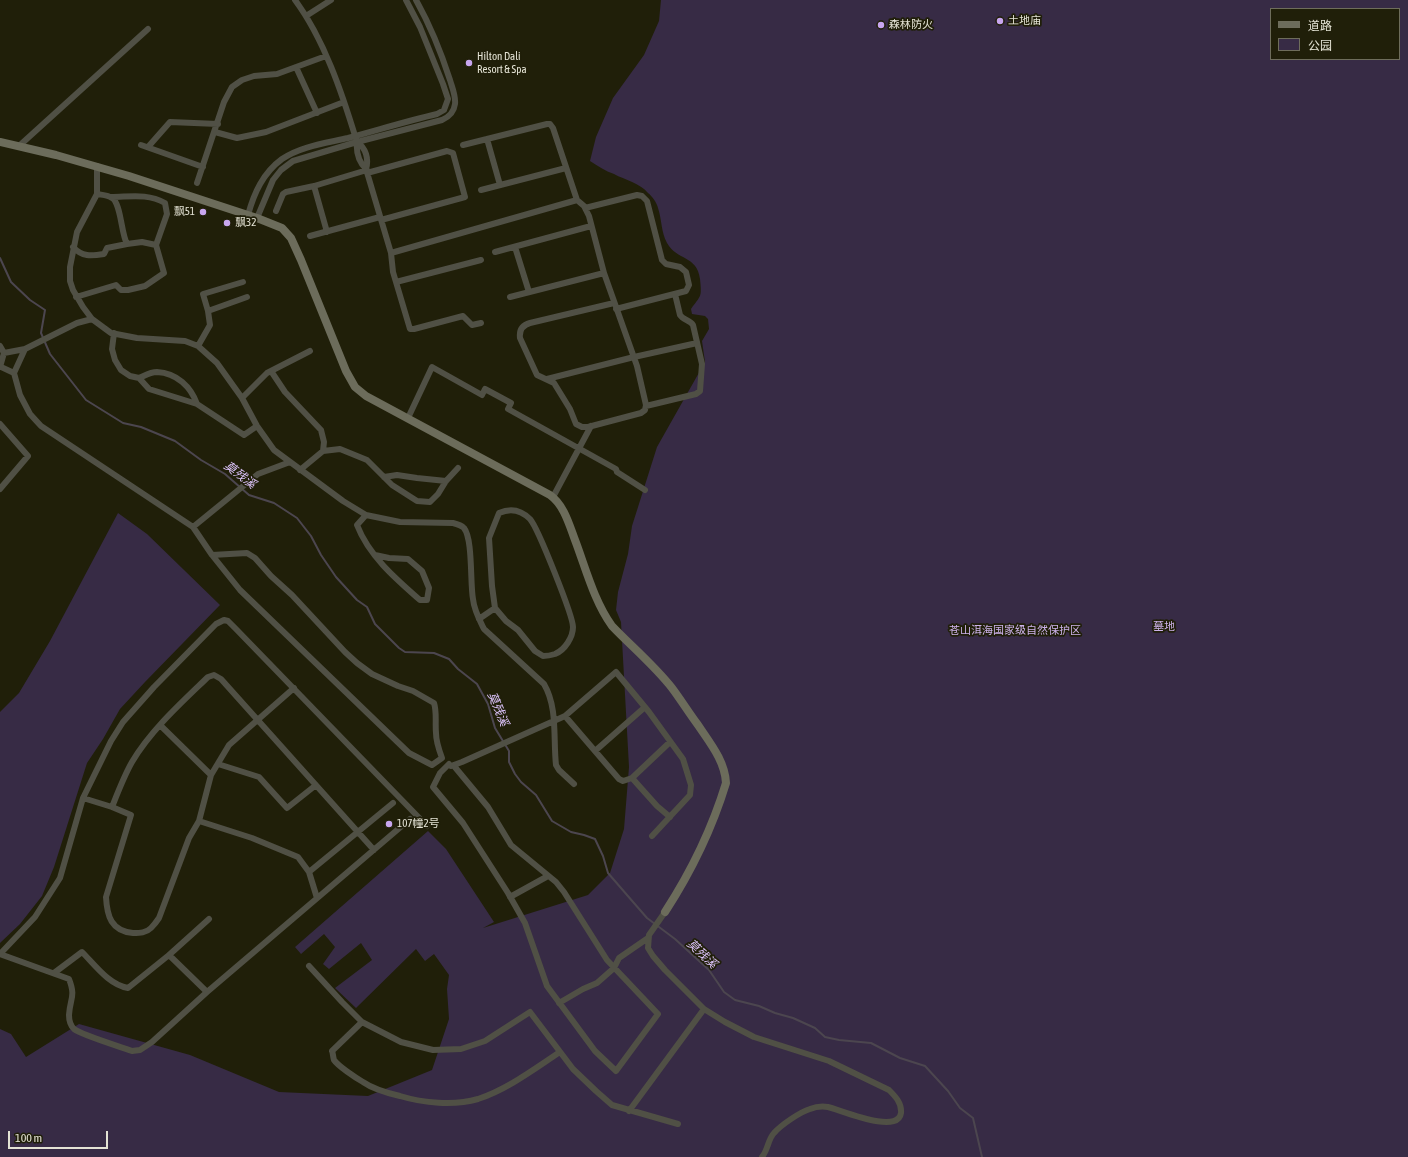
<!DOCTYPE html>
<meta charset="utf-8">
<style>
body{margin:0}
#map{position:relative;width:1408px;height:1157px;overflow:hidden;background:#201f09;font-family:"Asap Condensed","Noto Sans SC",sans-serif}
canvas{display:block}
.legend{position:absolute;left:1270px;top:8px;width:130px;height:52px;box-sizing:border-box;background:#201f09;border:1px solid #6e6d5b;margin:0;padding:5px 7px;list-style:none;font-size:12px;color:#e4e3d5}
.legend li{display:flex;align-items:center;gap:8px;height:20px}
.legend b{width:20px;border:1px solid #6e6d5b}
.scale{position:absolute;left:8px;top:1131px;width:100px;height:18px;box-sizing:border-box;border:2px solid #e4e3d5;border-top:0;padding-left:5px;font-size:12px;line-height:14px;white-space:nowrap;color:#e4e3d5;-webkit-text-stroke:3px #201f09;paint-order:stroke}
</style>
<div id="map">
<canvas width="1408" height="1157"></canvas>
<ul class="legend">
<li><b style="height:5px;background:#6c6c5b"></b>道路</li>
<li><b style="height:11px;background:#372b45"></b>公园</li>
</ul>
<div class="scale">100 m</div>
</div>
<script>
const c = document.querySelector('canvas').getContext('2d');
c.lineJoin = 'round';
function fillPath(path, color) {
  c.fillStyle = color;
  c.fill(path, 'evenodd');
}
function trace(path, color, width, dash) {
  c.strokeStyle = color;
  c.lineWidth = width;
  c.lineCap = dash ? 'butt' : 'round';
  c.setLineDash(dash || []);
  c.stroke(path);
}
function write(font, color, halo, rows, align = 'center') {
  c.font = font + ' "Asap Condensed","Noto Sans SC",sans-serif';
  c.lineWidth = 3.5;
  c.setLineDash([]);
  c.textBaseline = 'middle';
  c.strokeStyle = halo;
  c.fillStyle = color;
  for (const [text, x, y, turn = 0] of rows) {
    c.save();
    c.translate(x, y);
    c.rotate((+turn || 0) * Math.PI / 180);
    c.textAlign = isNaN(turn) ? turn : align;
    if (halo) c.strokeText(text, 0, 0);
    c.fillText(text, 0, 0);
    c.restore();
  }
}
const green = new Path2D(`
 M661,0h747v1157h-1408v-128l11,5 15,23 53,-33 111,31 89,37 89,4 64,-26 17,-51 -2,-30 2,-14 -15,-21 -9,7 -9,-12 -60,59 -21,-20 37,-28 -11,-17 -32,26 -6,-5 12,-17 -11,-13 -23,20 -6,-7 133,-116 18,18 48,73 -11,6 105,-33 22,-22 14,-44 5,-62 -8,-145 -5,-12 2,-18 10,-38 4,-28 25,-79 48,-85 -3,-21 7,-12 -1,-10 -3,-3 -13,-2 -1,-5c10,-14 11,-11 9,-30 -3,-24 -23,-18 -33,-36 -6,-11 -5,-23 -9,-35 -1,-5 -6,-12 -10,-15 -8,-10 -23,-13 -34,-19 -9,-3 -16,-8 -24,-13l6,-24 17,-39 31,-43 15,-34zM1271,9h128v50h-128z
 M118,513l29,21 73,71 -75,77 -25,27 -17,30 -16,24 -33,104 -12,29 -22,28 -20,19v-231l19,-19 31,-52z`);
const stream = new Path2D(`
 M0,258l11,24 19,18 15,10 -4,23 9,21 36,46 37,23 18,4 34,14 26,19 24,14 24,21 25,8 23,15 14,18 10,19 15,22 21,23 10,7 8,17 24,24 6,4 29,1 15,6 9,10 19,15 11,20 7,24 14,23v11l6,12 6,8 15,13 16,26 19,11 13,3 11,4 8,17 5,17 19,22 20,23 28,21 34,31 15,22 11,8 24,6 16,7 18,5 22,10 10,9 14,3 32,3 29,15 25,8 23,25 12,17 13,10 9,39`);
const street = new Path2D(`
 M295,0c29,39 47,93 61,139
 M306,16l25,-16
 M296,67l21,46
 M215,132l22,6 29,-6 78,-30
 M487,139l13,46
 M141,145l62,22
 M463,145l84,-21h3l3,4 24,72 7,6 5,10 15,57 33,93 9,39 -1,5 -4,3 -53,14h-6l-6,-3 -6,-15 -16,-26 -17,-8 -17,-37c-1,-8 3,-13 10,-15l84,-20
 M19,146l129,-117
 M148,147l22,-25 48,2
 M97,166v28l-20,38 -7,35v14l3,9 10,17 9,12 19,14 26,5 48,3 13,5 19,17 25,35 15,28 17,24 69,51 23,14 34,7 53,1c4,1 8,2 11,5 9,11 6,56 9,71 1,11 6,20 11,30l60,55c14,24 9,54 12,81l3,5 15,14
 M366,169c3,-10 0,-21 -9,-27 -1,10 2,20 9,27l25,84 2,19 17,57h4l49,-13 9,9 9,-2
 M367,173l80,-22 6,2 12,44 -84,23
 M197,183l27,-81 8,-15 10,-7 12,-4 23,-2 49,-18
 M314,186l13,46
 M481,190l85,-22
 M111,197c19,0 36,-4 54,6l2,11 -11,31
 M585,208l52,-13 5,1 5,5 15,59 4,4 14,3 6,5 3,13 -3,6 -70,18
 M276,211l7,-17 3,-2 28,-6 53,-16
 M248,215c6,-22 15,-42 34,-56 19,-13 45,-16 66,-21 30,-8 59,-17 89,-24l7,-4 4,-11 -5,-15 -23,-57 -14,-27
 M257,218l16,-38 8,-10 12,-9 64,-19 85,-22c7,-3 12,-8 13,-16 1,-8 -3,-17 -5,-24 -9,-28 -20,-55 -34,-80
 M310,236l70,-19
 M73,247c9,10 18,9 31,7l3,-6 20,-4
 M515,247l14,45
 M495,252l96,-26
 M391,253l186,-53
 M396,282l85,-22
 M76,297l40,-12 5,5h7l17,-4 19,-13 -8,-28 -14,-3 -15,2c-6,-11 -6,-41 -15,-46 -4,-3 -10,-3 -15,-4
 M510,297l94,-24
 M208,311l-5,-17 40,-12
 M92,319l-15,4 -52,26 -11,24 6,22 10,19 11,12 152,101 19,28 35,-2 8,5 16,18 21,19 53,57 12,11 15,11 26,12 15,5 21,12c3,9 1,20 2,30 0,9 3,17 6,25l-10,7 -23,-12 -169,-163 -28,-35
 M114,333l-2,16 3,11 6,10 9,6 9,2 10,11 48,15 47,31 13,-9
 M0,346l4,7 -4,14
 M198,346l12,-21 -2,-14 39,-14
 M4,353l21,-4
 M1,367l13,6
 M271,371l14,21 36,38 3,12 -1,9 -23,19
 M139,378c5,-2 11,-6 18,-6 20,1 34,15 40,32
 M547,379l87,-22 63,-14
 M242,398l25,-25 43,-22
 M646,406l50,-12 4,-3 2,-27 -9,-39c-3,-5 -10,-5 -13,-10l-5,-21
 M408,418l24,-51 50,28 3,-6 26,14 -3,6 108,60 1,3 28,18
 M0,424l28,32 -28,33
 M323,451l17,-2 27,11 25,25 25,16 13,1 8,-8 8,-13 12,-13
 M384,477l13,-2 20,3 29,3
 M553,497l38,-71
 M366,515l-9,10c12,31 39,54 63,75h7l2,-12 -7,-17 -14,-12 -19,-1 -14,-3
 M193,527l65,-53 32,-12
 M479,619l16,-11 11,13 12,9 17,21 8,5c4,0 9,-1 12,-2 10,-4 18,-17 18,-27 0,-11 -35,-99 -43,-108 -9,-9 -20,-11 -31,-6l-10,25 3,48 3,22
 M565,716l54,63 4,2 9,-3
 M160,725l51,50
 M595,751l50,-44
 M218,764l41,13 28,31 29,-23
 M449,764l-9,9 -7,14 30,36 45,70 17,30 22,63 48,65 21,20 42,-57 -51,-54 -43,-68 -8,-10 -45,-37 -23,-38 -34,-41
 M451,766l11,-4 103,-46 51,-44 33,40 34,47 8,26 -1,10 -38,41
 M83,798l29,9c6,-15 12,-31 20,-45 19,-32 49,-59 76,-85l6,-2 7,4 153,171
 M112,807l19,8 -25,82c1,19 5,34 27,36 7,0 13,0 18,-5 3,-3 6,-7 8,-10l30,-80 10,-17 53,17 46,19 11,15 8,26
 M670,817l-13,-11 -25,-28 38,-36
 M199,821l12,-46 18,-30 65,-57
 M309,872l84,-69
 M510,897l38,-21
 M665,912l-16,23 -1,13 5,8 12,14 39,39 21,13 29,15 75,24 60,29c6,6 13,13 12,23 -3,22 -60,-3 -73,-6 -6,-1 -13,0 -18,2 -10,3 -29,16 -36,24 -6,6 -6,17 -12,24
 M0,954l35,-37 25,-39 23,-80 28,-57 12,-19 31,-35 62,-63 8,-4 4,1 7,7 192,198
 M0,954l69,25c7,18 1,19 0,36 0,5 1,10 5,14 10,7 45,17 58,22l8,-1 12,-8 55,-50 203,-173
 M169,955l40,-36
 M309,966l33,36 20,20 39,20 32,8 28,-1 24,-8 45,-29 43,57 23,22 16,14 66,19
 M54,973l28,-21c13,13 27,33 46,36l41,-33 38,37
 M559,1003l24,-14 14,-6 17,-15 5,-10 29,-20
 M362,1022l-30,29c1,2 1,6 2,9 4,6 22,18 29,22 10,7 24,11 37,14 23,7 54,10 78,3 30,-10 56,-30 82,-47
 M629,1111l75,-102`);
const secondary = new Path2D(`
 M0,142l56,13 73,21 128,42 25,10 9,10 10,22 45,111 9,16 11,9 184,99c14,10 19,29 25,45 11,29 19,61 37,86 19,20 42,39 60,62 9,12 17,25 26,37 12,18 27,36 28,58 -14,46 -35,89 -61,129`);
const markers = [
 [1000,21,4,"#c8a6ef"],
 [881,25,4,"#c8a6ef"],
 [469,63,4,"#c8a6ef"],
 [203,212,4,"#c8a6ef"],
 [227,223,4,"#c8a6ef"],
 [389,824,4,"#c8a6ef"]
];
const poiNames = [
 ["土地庙",1008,21],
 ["森林防火",889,25],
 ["Hilton Dali",477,57],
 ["Resort & Spa",477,70],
 ["飘51",195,212,"right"],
 ["飘32",235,223],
 ["107幢2号",397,824]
];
const parkNames = [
 ["墓地",1164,627],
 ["苍山洱海国家级自然保护区",1015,631]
];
const waterNames = [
 ["莫残溪",240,475,37],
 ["莫残溪",498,709,67],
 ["莫残溪",702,954,43]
];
fillPath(green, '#372b45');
trace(stream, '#4c464f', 2);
trace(street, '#505045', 6);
trace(secondary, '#6c6c5b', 8);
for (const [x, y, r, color] of markers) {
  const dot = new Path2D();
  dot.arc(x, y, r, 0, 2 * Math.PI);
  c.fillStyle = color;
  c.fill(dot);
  trace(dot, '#201f09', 1.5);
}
write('11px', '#e4e3d5', '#201f09', poiNames, 'left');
write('11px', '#cdb3eb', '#201f09', parkNames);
write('italic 12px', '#dcc3fb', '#201f09', waterNames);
</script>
